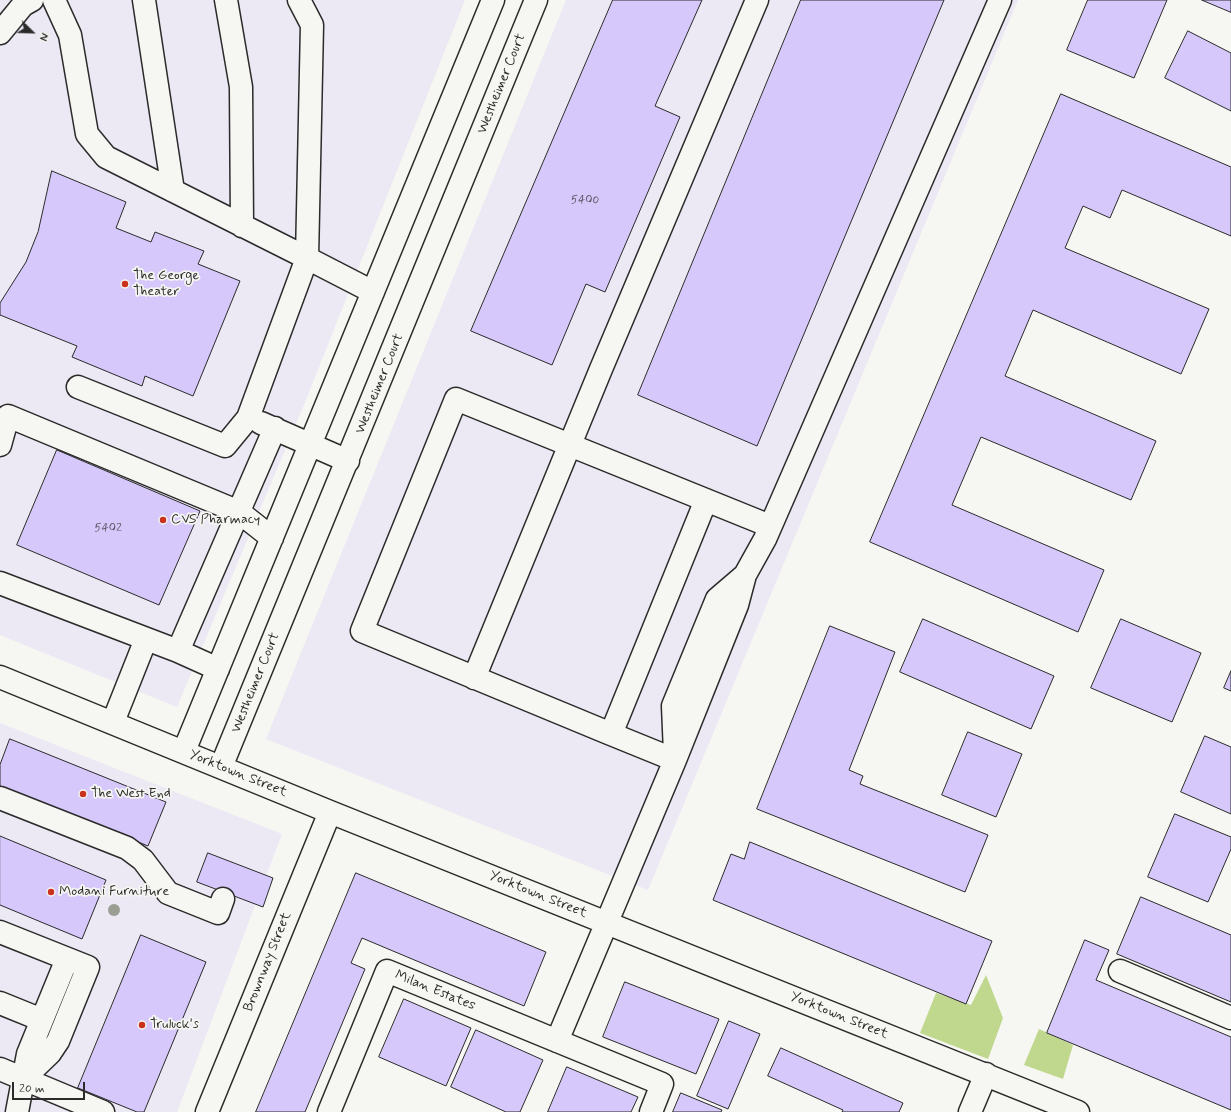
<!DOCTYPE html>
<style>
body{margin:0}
#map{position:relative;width:1231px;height:1112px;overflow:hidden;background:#f6f6f2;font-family:Mynerve,sans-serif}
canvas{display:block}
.north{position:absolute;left:12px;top:12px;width:40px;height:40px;-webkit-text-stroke:3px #f6f6f2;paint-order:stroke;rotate:113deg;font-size:11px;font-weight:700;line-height:16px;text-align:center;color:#2b2b2b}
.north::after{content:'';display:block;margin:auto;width:14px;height:18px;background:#2b2b2b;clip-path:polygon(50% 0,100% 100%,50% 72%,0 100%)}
.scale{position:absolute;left:12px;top:1082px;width:73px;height:18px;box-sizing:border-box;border:2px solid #2b2b2b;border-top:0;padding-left:5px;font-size:12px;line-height:14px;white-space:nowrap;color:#2b2b2b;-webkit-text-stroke:3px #f6f6f2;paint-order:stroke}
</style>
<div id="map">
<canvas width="1231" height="1112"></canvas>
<div class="north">N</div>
<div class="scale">20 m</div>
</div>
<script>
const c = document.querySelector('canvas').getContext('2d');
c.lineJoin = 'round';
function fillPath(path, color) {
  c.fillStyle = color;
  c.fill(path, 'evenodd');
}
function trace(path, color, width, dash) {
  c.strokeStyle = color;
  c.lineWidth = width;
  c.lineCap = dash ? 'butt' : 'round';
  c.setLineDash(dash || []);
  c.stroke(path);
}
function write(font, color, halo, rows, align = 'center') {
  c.font = font + ' Mynerve,sans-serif';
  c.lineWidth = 3.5;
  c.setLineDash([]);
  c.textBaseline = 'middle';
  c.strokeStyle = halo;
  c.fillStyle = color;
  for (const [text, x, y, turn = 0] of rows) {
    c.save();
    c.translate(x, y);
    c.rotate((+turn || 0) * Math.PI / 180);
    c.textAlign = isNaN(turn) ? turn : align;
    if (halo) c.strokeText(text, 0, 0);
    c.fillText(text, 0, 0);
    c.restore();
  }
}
const built = new Path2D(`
 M0,0h465l-162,407 -126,300 -177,-72z
 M566,0h452l-370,890 -382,-151z
 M0,723l282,111 -105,278h-177z`);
const green = new Path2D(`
 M986,975l17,43 -15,41 -68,-26 16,-40 35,12z
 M1039,1029l34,16 -10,34 -39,-14z`);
const building = new Path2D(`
 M613,0h89l-47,106 25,11 -75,175 -19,-8 -34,81 -81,-34z
 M801,0h143l-187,446 -119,-51z
 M1088,0h79l-33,78 -67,-28z
 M1202,0h29v12z
 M1188,31l43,22v58l-66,-33z
 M1061,94l170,73v69l-109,-46 -12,28 -27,-12 -18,42 144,61 -28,65 -148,-64 -28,66 151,65 -25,59 -150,-63 -29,68 152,65 -26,62 -208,-90z
 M52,171l74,31 -10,26 35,14 4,-10 49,19 -6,13 42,17 -47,115 -48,-20 -3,10 -70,-29 5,-11 -77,-31v-12l26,-41 12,-30z
 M57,450l143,61 -41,94 -142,-60z
 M923,619l131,57 -23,53 -131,-57z
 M1121,619l80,34 -29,69 -81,-34z
 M830,626l65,26 -46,118 14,6 -3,8 128,51 -23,57 -208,-83z
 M1231,671v20l-7,-3z
 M968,732l54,22 -26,63 -54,-22z
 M1205,736l26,11v67l-50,-22z
 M10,739l156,63 -18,44 -148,-60v-21z
 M1175,814l56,23v12l-23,53 -60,-25z
 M0,836l106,44 -24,59 -82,-34z
 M750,842l242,99 -26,63 -253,-104 18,-46 13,5z
 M208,853l65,25 -10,29 -66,-25z
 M356,873l190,79 -22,54 -162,-68 -11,25 14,6 -60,143h-49z
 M1141,897l90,38v67l-114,-48z
 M141,935l65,27 -62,150h-7l-59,-24z
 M1085,940l24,10 -13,30 135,57v73l-184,-77z
 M625,982l94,37 -23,55 -93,-37z
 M404,999l67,29 -25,58 -67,-29z
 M729,1021l31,13 -32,75 -31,-13z
 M476,1030l67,30 -23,52h-14l-55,-25z
 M781,1048l122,55 -4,9h-57l1,-2 -75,-34z
 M567,1067l71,30 -7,15h-83z
 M681,1093l41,17 -1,2h-48z`);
const minor = new Path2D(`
 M54,0l16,35 17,99 19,23 201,101 -59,160 -23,28 -147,-59
 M144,0l29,191
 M226,0l15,87 1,139
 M299,0l13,25 -5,233 66,34
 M0,33l23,-28 9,-5
 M261,423l87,38
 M0,445l8,-29 231,96 33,26
 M706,500l-95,234 -249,-103 94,-232c104,43 210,84 314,127
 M0,583l178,68 97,-223
 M178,651l40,18
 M0,677l330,135 748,300
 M474,678l127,-309 156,-369
 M113,722l33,-83
 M611,734l64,26
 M184,751l309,-751
 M675,753l-2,-47 44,-107 28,-24
 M221,767l315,-767
 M0,798l127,50 16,12 25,33 50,20 5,-14
 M0,932l88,35 -30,74 -8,12 -27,26
 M1120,971l111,47
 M0,1003l42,17
 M557,1041l118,-281 62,-155 8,-30 20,-36 235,-539
 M0,1069l103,43
 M17,1112l11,-58 39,-95
 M207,1112l123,-300
 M329,1112l58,-141 275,113 -11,28
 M970,1112l16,-38`);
const trees = [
 [114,910]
];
const markers = [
 [125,284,4,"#c8321e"],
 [163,520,4,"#c8321e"],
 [83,794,4,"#c8321e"],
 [51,892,4,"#c8321e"],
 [142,1025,4,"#c8321e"]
];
const numberNames = [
 ["5400",585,200],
 ["5402",108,528]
];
const streetNames = [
 ["Westheimer Court",502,84,-68],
 ["Westheimer Court",380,384,-68],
 ["Westheimer Court",256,683,-68],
 ["Yorktown Street",238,774,22],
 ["Yorktown Street",538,895,22],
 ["Brownway Street",268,962,-68],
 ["Milan Estates",435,991,22],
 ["Yorktown Street",839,1016,22]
];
const poiNames = [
 ["The George",133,276],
 ["Theater",133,292],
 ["CVS Pharmacy",171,520],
 ["The West End",91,794],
 ["Modani Furniture",59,892],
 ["Truluck's",150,1025]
];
fillPath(built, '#ece8f4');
fillPath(green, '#c0d88e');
fillPath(building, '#d6c8fa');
trace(building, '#2b2b2b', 1);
trace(minor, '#2b2b2b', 25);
trace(minor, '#f6f6f2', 22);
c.fillStyle = '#9b9e92';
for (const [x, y] of trees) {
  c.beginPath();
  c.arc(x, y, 6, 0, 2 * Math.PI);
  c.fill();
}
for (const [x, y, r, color] of markers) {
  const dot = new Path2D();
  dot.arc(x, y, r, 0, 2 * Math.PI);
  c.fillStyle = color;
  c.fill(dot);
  trace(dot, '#f6f6f2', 1.5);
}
write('12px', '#56525f', null, numberNames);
write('14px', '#2b2b2b', '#f6f6f2', streetNames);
write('14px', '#2b2b2b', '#f6f6f2', poiNames, 'left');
</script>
